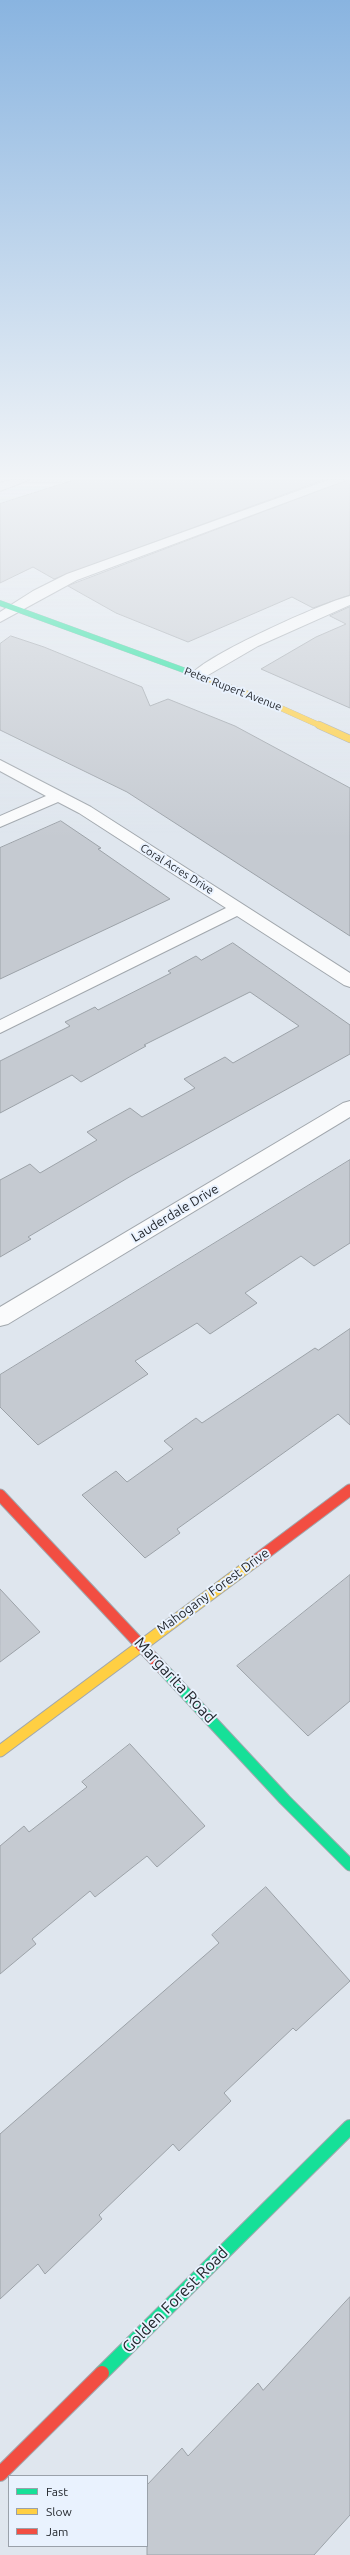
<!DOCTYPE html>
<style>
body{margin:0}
#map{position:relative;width:350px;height:2555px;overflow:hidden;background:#dfe6ee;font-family:Ubuntu,sans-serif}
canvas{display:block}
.legend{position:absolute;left:8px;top:2475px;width:140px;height:72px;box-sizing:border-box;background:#e9f2fe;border:1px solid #9aa1aa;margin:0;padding:5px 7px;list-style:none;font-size:12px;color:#23272d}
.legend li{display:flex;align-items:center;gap:8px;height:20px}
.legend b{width:20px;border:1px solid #9aa1aa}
</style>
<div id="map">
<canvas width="350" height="2555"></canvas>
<ul class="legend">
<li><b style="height:5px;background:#16e098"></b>Fast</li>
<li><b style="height:5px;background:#ffcf43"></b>Slow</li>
<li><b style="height:5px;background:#f24e42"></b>Jam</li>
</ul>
</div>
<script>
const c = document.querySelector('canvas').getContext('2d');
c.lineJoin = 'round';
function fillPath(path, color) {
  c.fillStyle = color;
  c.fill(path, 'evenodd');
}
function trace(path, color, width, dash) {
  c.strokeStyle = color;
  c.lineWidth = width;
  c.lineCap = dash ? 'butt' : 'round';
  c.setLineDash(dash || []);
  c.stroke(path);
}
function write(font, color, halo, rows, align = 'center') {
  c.font = font + ' Ubuntu,sans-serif';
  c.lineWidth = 4;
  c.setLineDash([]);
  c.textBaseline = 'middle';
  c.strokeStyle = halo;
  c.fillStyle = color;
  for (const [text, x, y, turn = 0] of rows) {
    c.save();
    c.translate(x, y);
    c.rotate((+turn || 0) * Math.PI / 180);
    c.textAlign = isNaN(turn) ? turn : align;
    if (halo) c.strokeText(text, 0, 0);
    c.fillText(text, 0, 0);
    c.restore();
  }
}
const building = new Path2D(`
 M74,480h249l-269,99 -21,-12 -33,16v-79z
 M347,480h3v115l-37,13 -21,-11 -104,45 -72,-29 -48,-27z
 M350,607v101l-89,-39 55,-32 30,-13 -16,-8z
 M11,636l33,11 98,40 8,19 18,-7 67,27 115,62v148l-223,-144 -127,-62v-86z
 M61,821l40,27 -3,1 72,50 -170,80v-131z
 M233,943l117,82v29l-219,122 -103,61 3,2 -31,18v-77l30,-16 10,9 57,-33 -10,-8 43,-24 12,9 53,-29 -11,-9 41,-22 8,6 66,-37 -49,-34 -106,53 2,1 -65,36 -9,-7 -72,38v-52l70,-35 -5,-4 30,-15 3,3 73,-37 -3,-2 28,-15 5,4z
 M350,1160v83l-36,23 -13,-10 -56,37 12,10 -47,31 -13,-11 -62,38 13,13 -110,71 -38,-38v-32z
 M350,1329v96l-12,-11 -161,115 3,4 -35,25 -63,-63 34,-24 11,11 46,-33 -9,-8 32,-23 6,5 113,-75 3,2z
 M350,1575v126l-42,35 -71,-70z
 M0,1589l40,43 -40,30z
 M130,1744l75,82 -48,41 -10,-11 -52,41 -5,-6 -58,48 4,5 -36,30v-128l24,-20 5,6 58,-45 -5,-5z
 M266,1887l84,94 -54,50 -3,-3 -69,65 7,8 -52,50 -6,-7 -74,71 3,4 -57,55 -7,-10 -38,35v-165l219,-191 -7,-8z
 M350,2297v218l-36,40h-167v-70l35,-37 6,8 70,-73 5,7z`);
const street = new Path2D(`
 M9,480h20l-29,11v-8z
 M328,480h18l-269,100 -77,42v-10l33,-21 34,-17z
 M350,596v9l-92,41 -55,32h-10l-2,-3c13,-19 133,-73 159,-79z
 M0,760l91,47 259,166v14l-6,-2 -107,-69 -237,117v-13l226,-112 -147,-95 -21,-11 -58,25v-11l46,-20 -46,-25z
 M350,1101v16l-342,207 -8,2v-19l343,-204z`);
const fastFar2 = new Path2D(`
 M0,603l197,72`);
const fastFar1 = new Path2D(`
 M164,1670l121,130 65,65`);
const fast = new Path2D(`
 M102,2373l248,-246`);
const slowFar2 = new Path2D(`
 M197,675l57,21 67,30`);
const slowFar1 = new Path2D(`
 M319,725l31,14`);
const slow = new Path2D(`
 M0,1751l255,-190`);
const jamFar1 = new Path2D(`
 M0,1495l164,175
 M255,1561l95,-71`);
const jam = new Path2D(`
 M0,2474l102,-101`);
const farStreetnames = [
 ["Peter Rupert Avenue",233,689,21],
 ["Coral Acres Drive",177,869,32]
];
const streetNames = [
 ["Lauderdale Drive",175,1213,-31],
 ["Mahogany Forest Drive",213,1591,-36]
];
const nearStreetnames = [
 ["Margarita Road",175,1680,47],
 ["Golden Forest Road",175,2300,-45]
];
fillPath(building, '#c5cad1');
trace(building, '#9ca2a8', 1);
trace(street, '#a1a7ad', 2);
trace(fastFar2, '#a1a7ad', 6);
trace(fastFar1, '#a1a7ad', 13);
trace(fast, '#a1a7ad', 16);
trace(slowFar2, '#a1a7ad', 6);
trace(slowFar1, '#a1a7ad', 8);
trace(slow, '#a1a7ad', 13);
trace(jamFar1, '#a1a7ad', 13);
trace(jam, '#a1a7ad', 16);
fillPath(street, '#fafbfc');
trace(fastFar2, '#16e098', 5.5);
trace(fastFar1, '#16e098', 11);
trace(fast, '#16e098', 14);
trace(slowFar2, '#ffcf43', 5.5);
trace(slowFar1, '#ffcf43', 7);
trace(slow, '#ffcf43', 11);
trace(jamFar1, '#f24e42', 11);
trace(jam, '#f24e42', 14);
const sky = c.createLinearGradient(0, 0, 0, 838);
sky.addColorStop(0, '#89b4e0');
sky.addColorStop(0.57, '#f1f4f7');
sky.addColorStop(1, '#f1f4f700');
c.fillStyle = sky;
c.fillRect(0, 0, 350, 838);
write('11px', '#23272d', '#e9f2fe', farStreetnames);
write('13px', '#23272d', '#e9f2fe', streetNames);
write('16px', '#23272d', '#e9f2fe', nearStreetnames);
</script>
